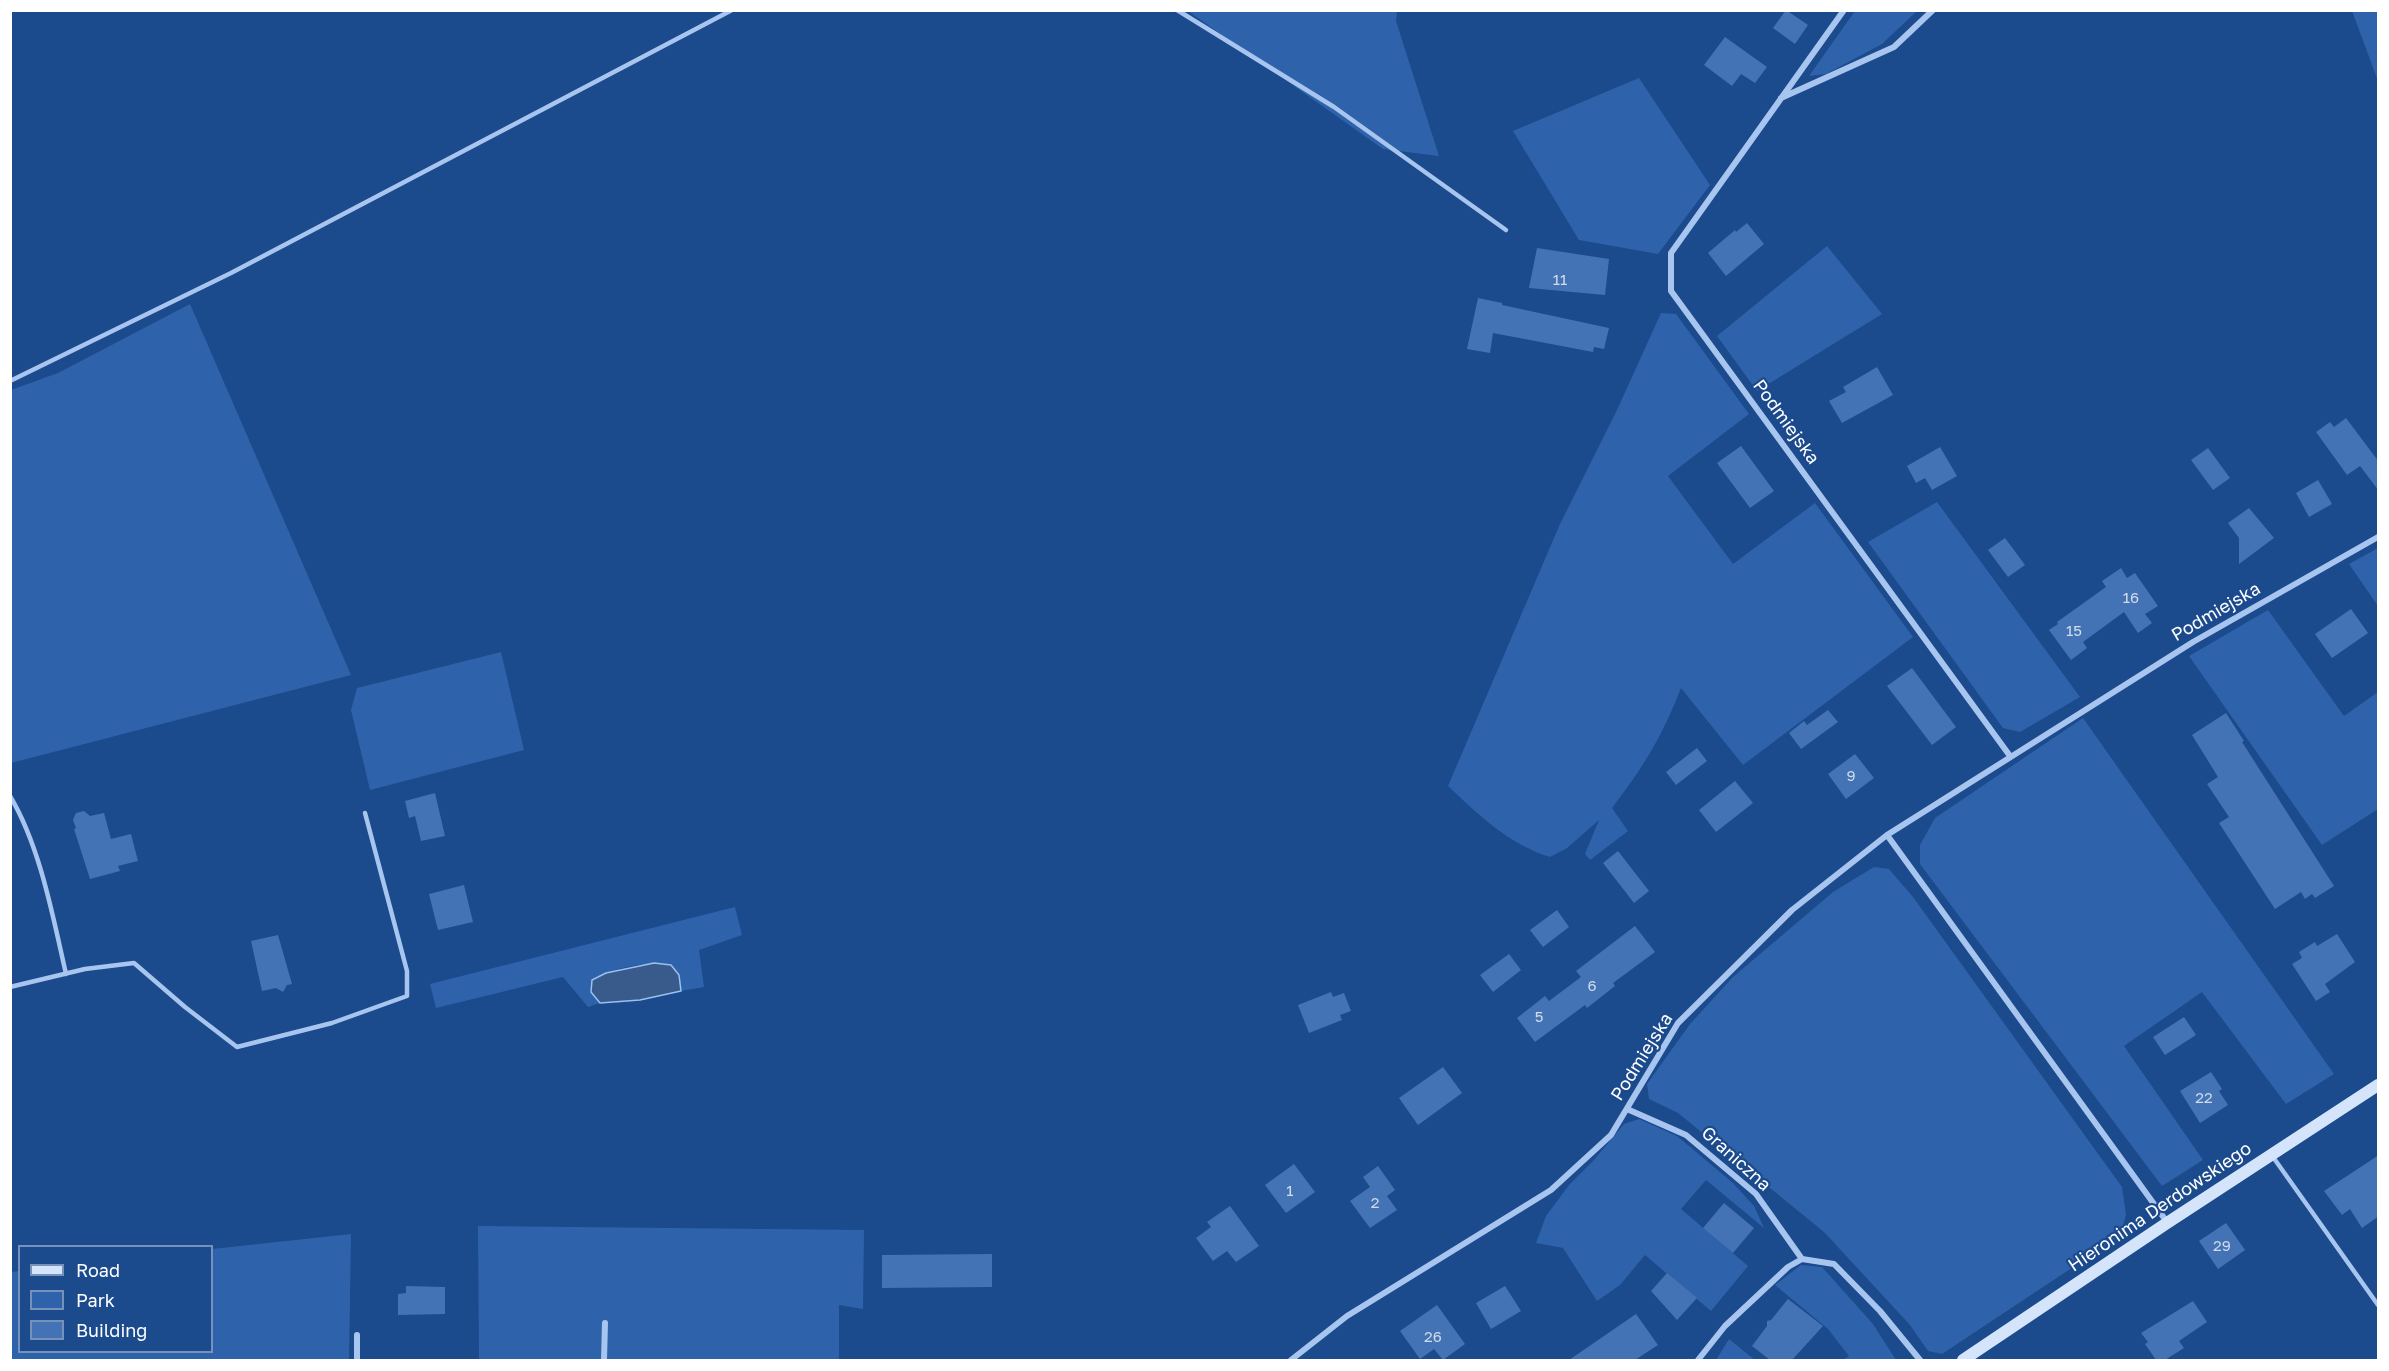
<!DOCTYPE html>
<style>
body{margin:0}
#map{position:relative;width:2389px;height:1371px;overflow:hidden;background:#1b4a8d;font-family:"Golos Text",sans-serif}
canvas{display:block}
.frame{position:absolute;inset:0;border:12px solid #fff;pointer-events:none}
.legend{position:absolute;left:18px;top:1245px;width:195px;height:108px;box-sizing:border-box;background:#1b4a8d;border:2px solid #7692bb;margin:0;padding:8px 10px;list-style:none;font-size:18px;color:#fff}
.legend li{display:flex;align-items:center;gap:12px;height:30px}
.legend b{width:30px;border:2px solid #7692bb}
</style>
<div id="map">
<canvas width="2389" height="1371"></canvas>
<div class="frame"></div>
<ul class="legend">
<li><b style="height:8px;background:#d4e4fa"></b>Road</li>
<li><b style="height:16px;background:#2e63ab"></b>Park</li>
<li><b style="height:16px;background:#4473b5"></b>Building</li>
</ul>
</div>
<script>
const c = document.querySelector('canvas').getContext('2d');
c.lineJoin = 'round';
function fillPath(path, color) {
  c.fillStyle = color;
  c.fill(path, 'evenodd');
}
function trace(path, color, width, dash) {
  c.strokeStyle = color;
  c.lineWidth = width;
  c.lineCap = dash ? 'butt' : 'round';
  c.setLineDash(dash || []);
  c.stroke(path);
}
function write(font, color, halo, rows, align = 'center') {
  c.font = font + ' "Golos Text",sans-serif';
  c.lineWidth = 4.5;
  c.setLineDash([]);
  c.textBaseline = 'middle';
  c.strokeStyle = halo;
  c.fillStyle = color;
  for (const [text, x, y, turn = 0] of rows) {
    c.save();
    c.translate(x, y);
    c.rotate((+turn || 0) * Math.PI / 180);
    c.textAlign = isNaN(turn) ? turn : align;
    if (halo) c.strokeText(text, 0, 0);
    c.fillText(text, 0, 0);
    c.restore();
  }
}
const green = new Path2D(`
 M1188,11h209l-1,10 43,135 -56,-7z
 M1855,11h62l-35,33 -56,30 -17,2z
 M2352,11h26v70z
 M1639,78l71,107 -52,69 -79,-14 -66,-109z
 M1827,246l55,68 -125,77 -40,-55z
 M190,304l161,371 -340,88v-373l47,-17z
 M1661,313l15,1 73,100 -81,62 65,88 82,-61 98,134 -170,128 -62,-77c-18,47 -38,80 -69,120l16,23 -38,29 -5,-6 14,-34 -32,28 -17,9c-42,-13 -71,-42 -102,-71l112,-262 57,-114z
 M1937,502l143,195 -60,35 -17,-4 -135,-186z
 M2378,548v58l-29,-42z
 M2268,610l76,106 34,-24v117l-56,36 -133,-189z
 M501,652l23,98 -154,40 -19,-80 6,-22z
 M2083,718l251,356 -48,30 -84,-112 -78,54 79,114 -41,26 -242,-322v-19l15,-27z
 M1874,867l15,2 24,28 209,290 4,28 -6,21 -178,118 -14,-3 -18,-26 -86,-93 -146,-119 -29,-14 -2,-15 43,-60 43,-47 100,-85z
 M735,907l7,28 -43,15 5,37 -23,4 -2,-16 -8,-10c-26,-4 -55,3 -79,14l-1,13 9,11 -12,4 -25,-30 -127,31 -6,-24z
 M1639,1119l38,17 56,47 21,23 10,22 -58,-48 -25,29 67,57 -37,45 -66,-56 -25,30 -23,16 -34,-53 -27,-5 10,-27 23,-31 25,-25 30,-36z
 M478,1226l386,4 -1,79 -24,-4v55h-463v-1h103z
 M351,1234l-2,126h-338v-88l8,-1 1,81h192v-103z
 M1801,1265l21,2 51,57 23,36h-53l6,-4 -21,-27 -53,-44z
 M1729,1339l26,21h-39z`);
const water = new Path2D(`
 M654,963l17,2 8,10 2,16 -41,9 -40,3 -9,-11 1,-12 14,-7z`);
const building = new Path2D(`
 M1786,10l22,15 -13,19 -22,-16z
 M1725,37l42,30 -12,16 -14,-9 -9,12 -28,-21z
 M1747,223l17,21 -38,32 -18,-23 27,-23 1,2z
 M1537,248l72,11 -4,36 -76,-7z
 M1478,298l24,5v2l107,23 -5,21 -10,-2 -1,5 -100,-19 -3,20 -23,-4z
 M1877,367l16,28 -51,28 -13,-22 17,-9 -3,-5z
 M2346,418l33,44v29l-19,-25 -13,9 -31,-43 14,-10 4,5z
 M1741,446l33,45 -24,17 -33,-45z
 M1940,447l17,29 -25,14 -7,-12 -9,5 -9,-17z
 M2208,448l22,30 -17,12 -22,-30z
 M2318,480l14,24 -23,13 -13,-24z
 M2249,508l25,30 -35,26v-26l-11,-15z
 M2005,538l20,27 -17,12 -20,-27z
 M2121,568l6,10 8,-5 23,33 -13,8 7,9 -14,10 -14,-21 -41,30 4,6 -16,12 -22,-30 9,-6 -1,-2 49,-35 -4,-6z
 M2351,609l17,24 -36,25 -17,-24z
 M1912,668l44,59 -24,18 -45,-59z
 M1828,710l10,12 -37,27 -12,-16 15,-12 3,4z
 M2226,713l18,28 -2,1 92,144 -19,12 -3,-4 -7,5 -4,-7 -26,17 -56,-86 10,-6 -22,-33 11,-7 -26,-42z
 M1697,748l10,13 -31,24 -10,-13z
 M1855,754l19,24 -28,21 -18,-25z
 M1735,781l18,22 -37,29 -17,-22z
 M435,793l10,43 -24,5 -6,-25 -6,2 -4,-17z
 M84,811l6,5 14,-3 7,26 20,-5 7,27 -20,5 2,5 -30,8 -16,-50 2,-1 -3,-8 3,-7z
 M1618,851l31,40 -15,12 -31,-40z
 M464,885l9,37 -35,8 -9,-36z
 M1557,910l12,17 -26,20 -13,-17z
 M1635,926l20,26 -42,31 2,3 -28,22 -2,-3 -50,37 -18,-24 28,-22 4,5 32,-24 -5,-6z
 M2337,934l18,28 -30,22 5,8 -14,9 -24,-37 10,-6 -3,-6 16,-10 2,4z
 M278,935l14,49 -5,1 -4,7 -7,-4 -14,3 -11,-50z
 M1509,954l12,16 -28,22 -13,-17z
 M1331,992l2,5 11,-4 7,18 -11,4 2,5 -33,13 -11,-28z
 M2184,1017l12,18 -31,20 -12,-18z
 M1443,1067l19,26 -44,32 -19,-27z
 M2211,1072l11,17 -3,2 9,14 -28,18 -20,-32z
 M2379,1155v61l-17,12 -12,-19 -8,6 -18,-24z
 M1294,1164l21,28 -29,21 -21,-28z
 M1378,1166l17,24 -8,6 10,14 -27,18 -20,-27 20,-14 -7,-10z
 M1724,1203l30,25 -21,25 -30,-25z
 M1230,1206l29,40 -23,16 -9,-11 -14,10 -17,-23 15,-11 -4,-5z
 M2226,1223l19,27 -27,19 -19,-28z
 M992,1254v33l-110,1v-33z
 M1667,1273l30,25 -20,22 -26,-29z
 M406,1286l39,1v27l-47,1v-21l8,-1z
 M1505,1286l16,25 -30,18 -15,-26z
 M1788,1299l35,27 -31,34h-22l-18,-14 15,-20v-5l4,-1z
 M2193,1301l14,21 -28,19 5,7 -19,12h-9l-11,-16 3,-2 -7,-9z
 M1437,1305l28,39 -22,16 -9,-11 -14,10 -20,-28z
 M1636,1314l22,31 -23,15h-66z`);
const lane = new Path2D(`
 M1177,10l157,97 172,123
 M10,381l221,-108 501,-263
 M10,796c30,50 43,121 56,178
 M10,987l75,-18 49,-6 51,44 52,40 95,-24 75,-27v-25l-42,-158
 M2273,1157l105,148`);
const street = new Path2D(`
 M1844,10l-173,243v38l339,465
 M1781,98l113,-51 39,-37
 M1887,835l280,387
 M1627,1109l59,26 70,59 46,65
 M357,1360v-25
 M604,1360l1,-37
 M1291,1360l56,-44 204,-126 60,-55 67,-112 114,-113 95,-75 306,-193 185,-105
 M1698,1360l27,-34 63,-59 14,-8 32,5 46,47 40,49`);
const secondary = new Path2D(`
 M1963,1360l204,-137 211,-138`);
const numberNames = [
 ["11",1560,280],
 ["16",2131,598],
 ["15",2074,631],
 ["9",1851,776],
 ["6",1592,986],
 ["5",1539,1017],
 ["22",2204,1098],
 ["1",1290,1191],
 ["2",1375,1203],
 ["29",2222,1246],
 ["26",1433,1337]
];
const streetNames = [
 ["Podmiejska",1786,422,54],
 ["Podmiejska",2216,612,-30],
 ["Podmiejska",1642,1057,-58],
 ["Graniczna",1736,1159,42],
 ["Hieronima Derdowskiego",2160,1207,-34]
];
fillPath(green, '#2e63ab');
fillPath(water, '#395b8c');
trace(water, '#9ac0f0', 1.5);
fillPath(building, '#4473b5');
trace(lane, '#a7c5ee', 4.5);
trace(street, '#a7c5ee', 6);
trace(secondary, '#d4e4fa', 12);
write('15px', '#d0dcec', null, numberNames);
write('18px', '#fff', '#1b4a8d', streetNames);
</script>
